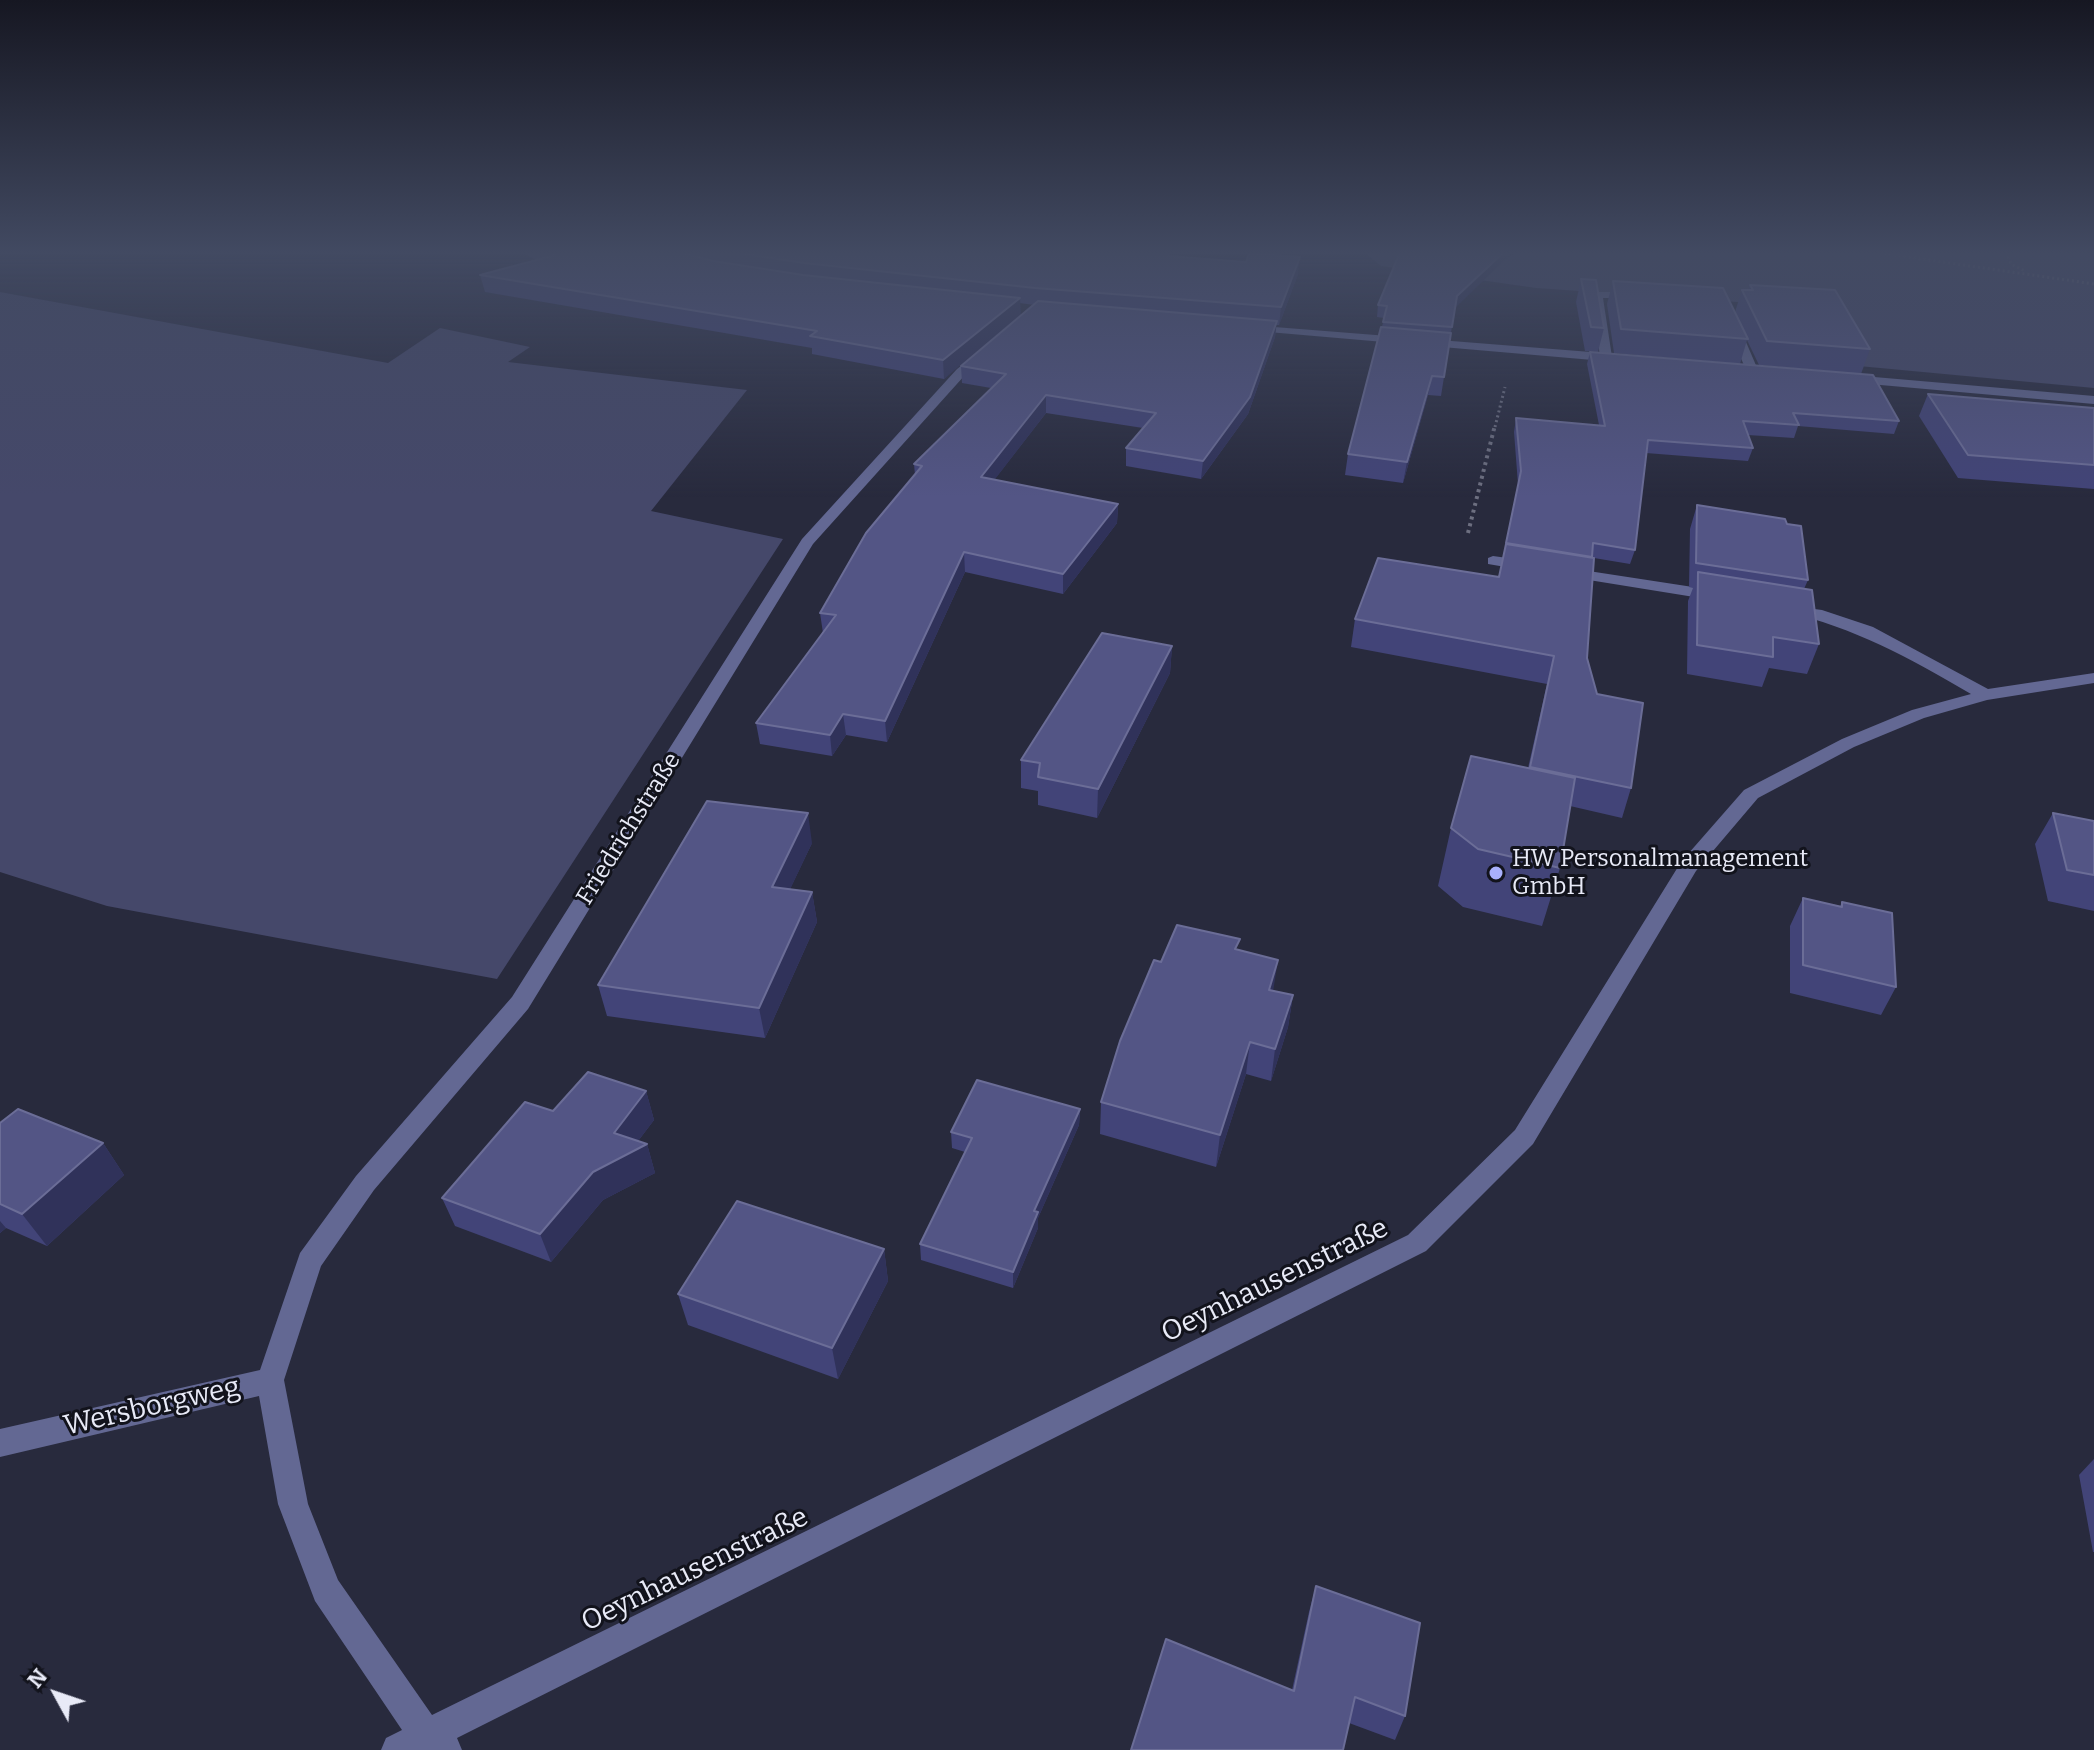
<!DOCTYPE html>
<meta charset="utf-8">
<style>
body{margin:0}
#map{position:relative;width:2094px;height:1750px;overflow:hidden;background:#282a3d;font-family:Bitter,serif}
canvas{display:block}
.north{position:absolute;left:16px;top:1654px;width:80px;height:80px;-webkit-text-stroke:6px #12131c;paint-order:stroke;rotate:310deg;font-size:22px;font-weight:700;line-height:32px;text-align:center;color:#e8eaf7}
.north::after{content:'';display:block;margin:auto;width:28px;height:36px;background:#e8eaf7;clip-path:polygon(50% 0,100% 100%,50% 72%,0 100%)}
</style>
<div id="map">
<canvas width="2094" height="1750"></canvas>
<div class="north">N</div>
</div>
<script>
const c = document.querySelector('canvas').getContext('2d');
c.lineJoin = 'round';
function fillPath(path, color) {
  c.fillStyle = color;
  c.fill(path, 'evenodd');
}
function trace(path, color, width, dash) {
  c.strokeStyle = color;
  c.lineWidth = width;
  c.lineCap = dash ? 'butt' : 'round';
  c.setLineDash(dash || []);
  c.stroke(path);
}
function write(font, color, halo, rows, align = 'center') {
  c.font = font + ' Bitter,serif';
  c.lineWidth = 6;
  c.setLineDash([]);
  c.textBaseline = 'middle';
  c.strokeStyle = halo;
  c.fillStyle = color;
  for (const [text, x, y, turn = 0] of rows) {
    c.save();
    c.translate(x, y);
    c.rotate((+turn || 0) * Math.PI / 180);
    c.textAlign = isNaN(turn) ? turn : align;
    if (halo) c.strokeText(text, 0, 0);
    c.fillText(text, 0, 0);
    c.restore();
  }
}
const green = new Path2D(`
 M1364,252h101l44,5 8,-5h577v136l-246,-23 -25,-57 -287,-20 -155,-22z
 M0,292l388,71 52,-35 90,19 -22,15 239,28 -96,121 132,28 -286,440 -390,-73 -107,-34z`);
const pathFar1 = new Path2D(`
 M1874,252l220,32
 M2006,252l5,12 14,7
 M1495,427l10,-40`);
const path = new Path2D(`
 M1468,533l27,-108`);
const service = new Path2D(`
 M1597,292h38l5,3 -5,3h-32l9,59 -6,4 -6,-4 -8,-62z
 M1734,325l6,3 18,42 -2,3 -10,-3 -18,-42z`);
const minor = new Path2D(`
 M978,352l10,2 -23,21 -152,169 -285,465 -154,181 -53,76 -37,114 24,124 30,76 94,135 976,-480 107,-105 166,-268 63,-72 98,-51 70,-29 59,-16c-65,-38 -114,-65 -187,-83v-6l38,5 51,17 115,62 106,-16v10l-107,17 -63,18 -70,29 -96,51 -62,73 -163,273 -107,107 -969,487 5,12h-81l5,-12 16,-8 -87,-129 -37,-97 -19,-108 -259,61v-28l260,-59 40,-117 56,-77 156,-179 290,-458 155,-170z
 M1493,556l36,5 8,5 -8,5 -41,-7v-6z
 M1569,568l150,23 8,5 -8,5 -155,-25 -3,-3z`);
const tertiary = new Path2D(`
 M1249,325l367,29 6,4 -6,4 -371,-32v-4z
 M1851,375l243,21v8l-247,-22v-6z`);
const wall = new Path2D(`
 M521,252h646l2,4 129,18 -19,51h-3l-1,12 -27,77 -47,65 -75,-13v-18l17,-20 -97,-15 -52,67 124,24 -1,19 -54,71 -98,-22 -78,170 -41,-7 -14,21 -72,-12 -4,-21 67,-90 -3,-20 95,-138 -1,-11 77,-76 -29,-5 -1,-17 73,-61 -14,-2 -76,76 -132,-25v-6l-327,-56 -5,-17 56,-15z
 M1400,252h113l-58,55 -14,89 -13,-1 -25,88 -58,-8 3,-21 34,-127 2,-9 -7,-1 1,-12z
 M1581,279l23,49 -6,24 -13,-1 -9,-49z
 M1613,281l122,31 7,-22h6l2,-5 120,64 -9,25 -102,-9 -12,-25 -7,24 -126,-11 -7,-49z
 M1590,352l309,69 -5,13 -96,-8 -4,12 -46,-3 5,13 -5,13 -102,-8 -11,97 -5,14 -36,-6 -7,100 10,36 34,94 -9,30 -52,-12 -10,62 -18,58 -79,-19 -25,-21 13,-58 77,-60 19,-84 -196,-37 4,-28 144,-42 19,-93 -4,-52 2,-13 83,6 -12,-61z
 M1928,394l166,14v81l-136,-11 -39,-62z
 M1697,505l111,75 -4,9 15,55 -12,30 -38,-6 -7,19 -75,-13 1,-73 5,-13 -4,-1 1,-58z
 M1172,646l-2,27 -73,145 -59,-13v-14l-17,-3v-28z
 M2053,813l41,8v90l-46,-10 -13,-57z
 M812,843l-22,46 22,3 5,30 -52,116 -158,-22 -9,-31z
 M1803,898l37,8 2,-4 54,85 -15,28 -91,-22v-67z
 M1239,950l34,41 20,4 -5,32 -17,54 -25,-7 -30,93 -116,-33 1,-32 60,-140z
 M646,1091l8,29 -16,21 9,3 8,29 -52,27 -52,62 -96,-36 -13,-28 111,-87z
 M1080,1109l-1,16 -41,93v10l-25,60 -92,-28 -1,-16 45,-92 -13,-4 -1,-16z
 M0,1123l103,20 21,32 -77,71 -41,-18 -6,5z
 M884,1249l4,32 -50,98 -150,-54 -10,-31z
 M2094,1459v93h-1l-14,-77z
 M1316,1586l89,130 -10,24 -46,-17 -57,-33 17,-78z`);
const shadedWall = new Path2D(`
 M1504,252h9l-58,56 2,-12z
 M1300,257l-2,17 -19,51 2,-18z
 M1020,298l1,17 -77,64 -1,-19z
 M1277,321l-2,16 -27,77 -47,65 2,-18z
 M1432,376l-4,19 -25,88 4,-21z
 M1046,395v18l-64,83 -1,-19z
 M1118,504l-1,19 -54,71v-20z
 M964,552l1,20 -78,170 -2,-21z
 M1172,646l-2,27 -73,145 1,-29z
 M843,714l3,21 -14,21 -2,-21z
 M808,813l4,30 -35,74 -5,-30z
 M812,892l5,30 -52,116 -6,-30z
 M1278,960l-5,32 -4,-2z
 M1293,995l-5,32 -17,54 4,-32z
 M1250,1042l-4,32 -30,93 4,-32z
 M646,1091l8,29 -25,33 18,-9 8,29 -52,27 -52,62 -11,-28 74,-101z
 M1080,1109l-1,16 -41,93v10l-25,60v-16l21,-61z
 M103,1143l21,32 -77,71 -25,-32z
 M0,1221l6,7 -6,5z
 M884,1249l4,32 -50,98 -6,-31z`);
const building = new Path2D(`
 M549,252h130l34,9 90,14 217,23 -77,62 -133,-24 7,-5 -337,-56 75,-20z
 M732,252h435l2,4 77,6 3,-9 51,4 -19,50 -246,-19 -231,-25z
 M1400,252h104l-47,44 -5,31 -69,-5 4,-16 -9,-1z
 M1581,279l15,1 8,48 -13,-1z
 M1613,281l110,7 25,51 -127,-10z
 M1750,285l85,5 35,59 -103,-8 -25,-51h11z
 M1038,301l239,20 -27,76 -47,64 -77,-13 30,-35 -110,-18 -65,82 137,27 -55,70 -99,-22 -79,169 -42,-7 -13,21 -74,-12 80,-108 -16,-2 46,-80 56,-67 -8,-2 92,-90 -45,-8z
 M1381,327l70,6 -7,44 -12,-1 -25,86 -59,-8z
 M1590,352l283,23 26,46 -106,-8 6,12 -56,-4 10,27 -105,-8 -13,110 -42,-7 -1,14 -86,-14 15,-72 -5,-53 89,8z
 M1928,394l166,14v57l-126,-10z
 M1697,505l88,14 2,5 14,2 7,54 -112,-17z
 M1506,544l88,14 -7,100 10,36 46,9 -12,85 -101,-21 24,-111 -199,-37 23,-61 121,19z
 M1698,572l114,18 7,54 -46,-7v20l-76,-12z
 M1102,633l70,13 -74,143 -60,-12 2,-14 -19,-3z
 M1471,756l104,22 -15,90 -82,-19 -27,-21z
 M707,801l101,12 -36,74 40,5 -53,116 -161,-23z
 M2053,813l41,8v54l-27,-5z
 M1803,898l39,9v-5l50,11 4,74 -93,-22z
 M1177,925l63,14 -5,10 43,11 -9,30 24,5 -18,54 -25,-7 -30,93 -119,-33 19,-61 34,-81 7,2z
 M588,1072l58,19 -32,42 33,11 -54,28 -53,62 -98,-36 83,-96 28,9z
 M977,1080l103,29 -46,102 4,1 -25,60 -93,-28 52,-106 -21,-6z
 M18,1109l85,34 -81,71 -22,-10v-81z
 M737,1201l147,48 -52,99 -154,-54z
 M1316,1586l104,37 -15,93 -50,-19 -12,53h-212l35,-111 128,52z`);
const markers = [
 [1496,873,8,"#a9b0fc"]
];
const streetNames = [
 ["Friedrichstraße",629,829,-58]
];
const poiNames = [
 ["HW Personalmanagement",1512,859],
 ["GmbH",1512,887]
];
const nearStreetnames = [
 ["Oeynhausenstraße",1275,1281,-26],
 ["Wersborgweg",152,1407,-13],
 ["Oeynhausenstraße",695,1570,-26]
];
fillPath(green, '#45486a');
trace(pathFar1, '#6d6f80', 3, [2, 3]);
trace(path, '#6d6f80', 4, [3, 4]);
fillPath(service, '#636893');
fillPath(minor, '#636893');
fillPath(tertiary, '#636893');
fillPath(wall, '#424478');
fillPath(shadedWall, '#30325a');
fillPath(building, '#535585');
trace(building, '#6b6d97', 2);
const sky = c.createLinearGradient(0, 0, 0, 497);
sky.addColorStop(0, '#161722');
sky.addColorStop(0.51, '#424a62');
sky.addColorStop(1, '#424a6200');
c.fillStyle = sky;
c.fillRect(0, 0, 2094, 497);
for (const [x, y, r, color] of markers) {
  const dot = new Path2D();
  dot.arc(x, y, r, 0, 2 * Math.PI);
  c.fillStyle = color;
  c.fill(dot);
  trace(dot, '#12131c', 3);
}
write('24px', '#e8eaf7', '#12131c', streetNames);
write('24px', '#e8eaf7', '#12131c', poiNames, 'left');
write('28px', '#e8eaf7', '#12131c', nearStreetnames);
</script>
